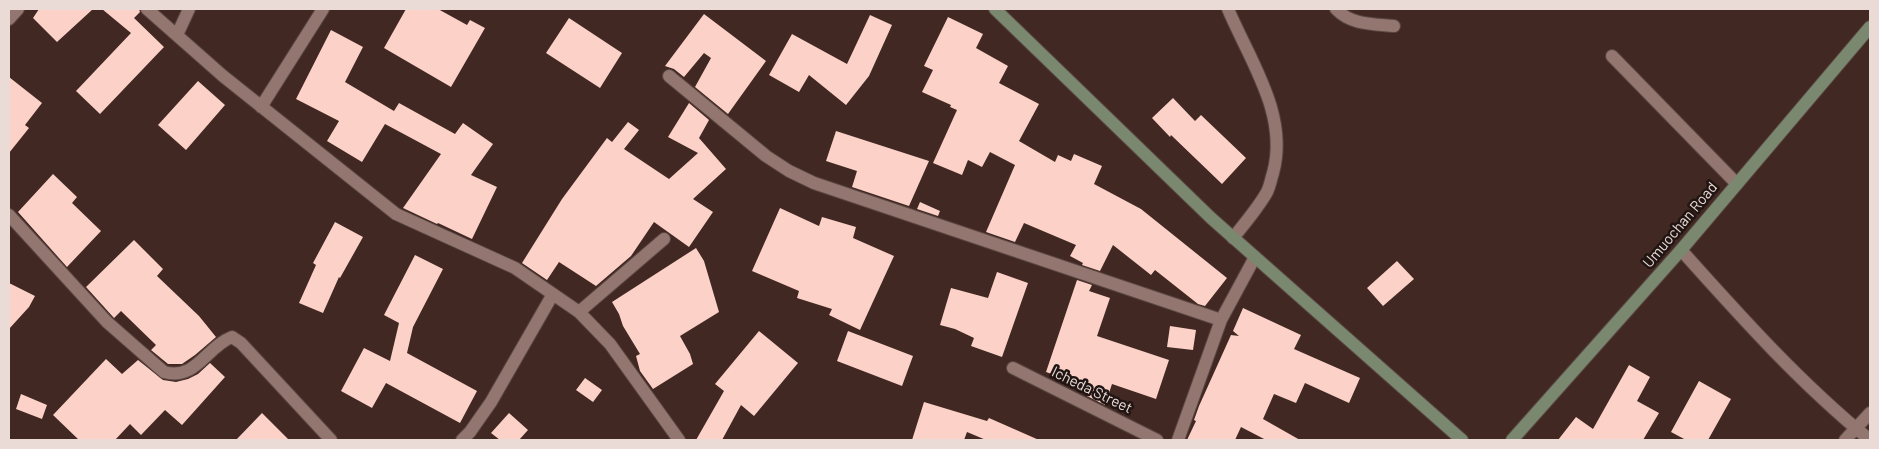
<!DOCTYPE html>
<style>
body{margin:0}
#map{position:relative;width:1879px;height:449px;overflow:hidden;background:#412823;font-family:Barlow,sans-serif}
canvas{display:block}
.frame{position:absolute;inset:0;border:10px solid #ebdbd7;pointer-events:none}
</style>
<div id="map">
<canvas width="1879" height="449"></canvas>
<div class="frame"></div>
</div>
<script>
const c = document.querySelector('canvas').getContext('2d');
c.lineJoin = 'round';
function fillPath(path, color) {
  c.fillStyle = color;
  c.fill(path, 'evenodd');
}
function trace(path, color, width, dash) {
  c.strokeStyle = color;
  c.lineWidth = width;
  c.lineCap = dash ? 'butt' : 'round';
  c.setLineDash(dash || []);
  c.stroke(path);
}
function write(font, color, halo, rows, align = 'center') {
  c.font = font + ' Barlow,sans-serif';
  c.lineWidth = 5;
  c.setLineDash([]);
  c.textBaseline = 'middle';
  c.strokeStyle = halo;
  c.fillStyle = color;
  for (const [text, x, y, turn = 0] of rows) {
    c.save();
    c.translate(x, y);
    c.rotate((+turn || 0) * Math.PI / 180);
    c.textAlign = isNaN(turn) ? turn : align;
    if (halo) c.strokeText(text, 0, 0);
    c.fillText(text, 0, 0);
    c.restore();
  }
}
const building = new Path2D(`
 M39,9h54l-36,33 -24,-24z
 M102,9h37l1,3 -6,6 30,29 -64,67 -24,-23 55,-58z
 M406,9h32l29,16 3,-5 15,8 -34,59 -67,-39z
 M704,14l62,47 -38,53 -33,-27 16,-29 -7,-5 -20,24 -10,-8 -9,-3z
 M870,15l22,10 -23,51 -23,29 -37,-30 -10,17 -30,-17 23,-41 55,30z
 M948,17l35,17 -7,14 32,18 -9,17 40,21 -20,37 36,21 3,-7 13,6 3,-7 28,12 -8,18 47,25 86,69 -22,28 -7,-2 -43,-34 -4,5 -38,-30 -13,26 -18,-6 1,-2 -13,-7 6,-11 -52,-22 -9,19 -29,-10 29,-67 -25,-13 -8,15 -14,-7 -6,15 -29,-12 24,-53 -7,-3 1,-2 -29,-13 11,-22 -9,-4z
 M569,18l53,35 -22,35 -54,-35z
 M331,30l32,17 -18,35 49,29 5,-8 56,31 8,-11 30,21 -22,31 26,12 -25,52 -34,-16 -1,1 -34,-16 38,-54 -56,-30 -23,38 -35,-21 12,-20 -43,-22z
 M9,77l33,26 -17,22 4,3 -20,25z
 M198,81l27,24 -39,45 -28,-25z
 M1173,98l22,23 6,-6 45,43 -24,26 -51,-49 -1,2 -18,-19z
 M689,103l20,17 -10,18 27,31 -33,30 20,13 -24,35 -35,-25 -23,34 -35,30 -37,-24 -12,18 -25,-17 40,-64 45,-61 5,4 16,-20 11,8 -15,19 45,30 29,-26 -30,-16z
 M836,131l93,30 -20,45 -57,-19 5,-16 -31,-10z
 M53,174l24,23 -5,6 29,28 -34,36 -49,-55z
 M920,202l20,9 -2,5 -21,-7z
 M780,208l39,18 3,-9 34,10 -3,11 41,18 -34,74 -31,-15 3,-6 -35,-11 2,-7 -47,-20z
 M335,222l28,15 -23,41 -1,-1 -16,36 -24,-10 17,-38 -3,-2z
 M134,240l29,29 -6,7 42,40 17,21 -21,18 -13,9h-14l-17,-14 5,-5 -35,-34 -7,7 -28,-31z
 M696,248l8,13 15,51 -39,24 10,18 3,10 -40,25 -13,-18 -4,-15 4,-2 -17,-28 -4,-12 -7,-12z
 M415,255l28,14 -30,58 -6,26 70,38 -17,32 -74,-40 -14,25 -31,-17 23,-43 26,13 9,-38 -15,-8z
 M1397,261l17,18 -31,27 -16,-18z
 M997,272l31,11 -26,74 -31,-11 3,-8 -19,-9 -15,-4 11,-37 37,10z
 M1077,280l15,5 -3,6 21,7 -13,38 72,24 -13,39 -44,-15 -7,21 -18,-9 3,-9 -44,-15z
 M9,283l26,13 -6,11 -20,22z
 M1243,308l58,27 -7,14 66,29 -11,25 -44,-20 -9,20 -22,-9 -11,25 37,21h-34l-25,-13 -6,13h-48l9,-19 -2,-1 5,-14 32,-71 8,1 -6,-5z
 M1170,326l26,4 -3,20 -26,-3z
 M759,331l39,32 -44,53 -13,-11 -19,35h-26l28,-49 -9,-7z
 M848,331l65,25 -11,30 -65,-25z
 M106,359l16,15 16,-14 25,20 13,2 12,-3 10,-5 12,-11 15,14 -43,48 -17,-15 -24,25 -11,-11 -15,16h-36l-26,-25z
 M1629,365l21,12 -13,24 22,12 -16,27h-85l18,-23 17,12z
 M585,378l17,12 -9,12 -17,-12z
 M1699,381l32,18 -23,41h-22l-15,-8z
 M21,394l26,11 -5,14 -26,-10z
 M924,402l63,19 2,-3 50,22h-53l-19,-8 -3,8h-52z
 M262,413l27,27h-53z
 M509,413l19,17 -9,10h-19l-9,-7z`);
const street = new Path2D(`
 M147,9l76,67 173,138 119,54 64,44 31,32 69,96
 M1228,9c22,52 61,106 45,164 -2,6 -3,13 -6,19 -9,16 -22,31 -34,46
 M1336,9c15,16 37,15 58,17
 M9,19l9,-10
 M177,35l12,-26
 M1612,56l125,128
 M669,76l97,80 23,15 25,12 407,137
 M261,107l62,-98
 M9,215l98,107 57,50c32,9 42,-25 68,-35l9,6 90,97
 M1681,250c60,67 119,133 189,190
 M579,312l85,-73
 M1013,368l144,72
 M462,440l8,-8 21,-30 62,-108
 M1178,440l43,-120 34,-63
 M1845,440l25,-27`);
const secondary = new Path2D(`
 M995,9l216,209 251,222
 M1512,440l169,-190 189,-223`);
const streetNames = [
 ["Umuochan Road",1680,225,-50],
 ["Icheda Street",1092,390,26]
];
fillPath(building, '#fcd1c8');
trace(street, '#5a4641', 14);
trace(secondary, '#5a4641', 14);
trace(street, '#93766f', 12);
trace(secondary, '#7a8870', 12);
write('15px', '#ebdbd7', '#201512', streetNames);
</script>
